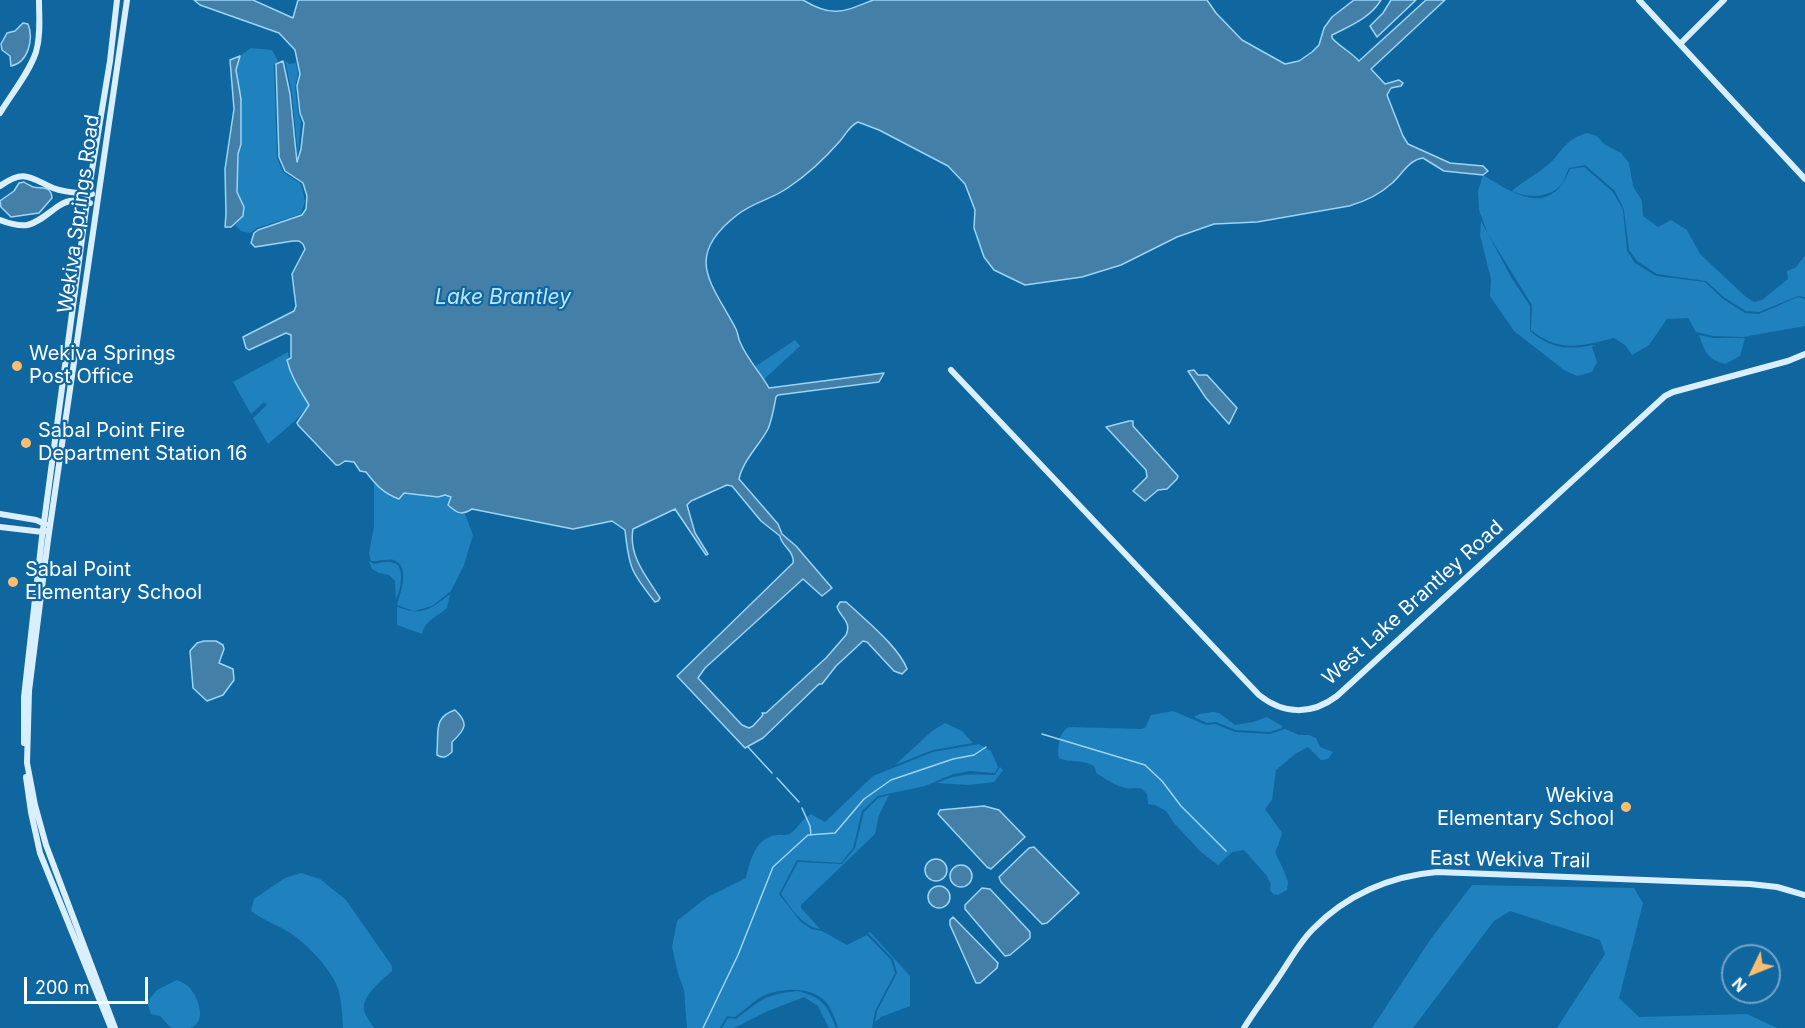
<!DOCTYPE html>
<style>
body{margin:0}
#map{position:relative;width:1805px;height:1028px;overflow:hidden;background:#1067a0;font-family:Inter,sans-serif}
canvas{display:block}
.north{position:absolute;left:1721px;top:944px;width:60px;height:60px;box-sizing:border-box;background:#1067a0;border:2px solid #70a4c6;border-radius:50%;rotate:227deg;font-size:16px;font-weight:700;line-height:24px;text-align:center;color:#fff}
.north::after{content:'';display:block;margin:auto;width:21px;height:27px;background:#ffbd6d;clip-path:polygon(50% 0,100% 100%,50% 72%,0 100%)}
.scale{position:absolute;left:24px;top:977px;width:124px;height:27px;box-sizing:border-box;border:3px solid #fff;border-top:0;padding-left:8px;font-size:18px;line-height:21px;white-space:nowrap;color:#fff;-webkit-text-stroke:4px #1067a0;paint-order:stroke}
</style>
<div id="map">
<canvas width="1805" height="1028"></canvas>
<div class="north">N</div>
<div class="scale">200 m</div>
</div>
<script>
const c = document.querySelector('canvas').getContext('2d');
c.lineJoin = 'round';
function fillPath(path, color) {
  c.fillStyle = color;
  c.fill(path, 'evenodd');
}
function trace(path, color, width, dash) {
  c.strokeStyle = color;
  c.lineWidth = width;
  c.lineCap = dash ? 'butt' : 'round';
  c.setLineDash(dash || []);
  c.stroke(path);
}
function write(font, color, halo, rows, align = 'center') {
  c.font = font + ' Inter,sans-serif';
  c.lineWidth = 4.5;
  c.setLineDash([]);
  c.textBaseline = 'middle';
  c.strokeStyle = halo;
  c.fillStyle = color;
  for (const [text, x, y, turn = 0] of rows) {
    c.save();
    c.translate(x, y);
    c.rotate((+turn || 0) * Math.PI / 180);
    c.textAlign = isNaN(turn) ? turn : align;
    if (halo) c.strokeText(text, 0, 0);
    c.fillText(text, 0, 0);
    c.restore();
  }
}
const green = new Path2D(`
 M251,48l21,2 6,11 -4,4 3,93 6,14 18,12 4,17 -4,13 -44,14 -7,5 -9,-2 -6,-6 8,-9 1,-9 -7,-15 1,-38 3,-10v-45l-5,-29 4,-14z
 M285,60l4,4 7,-1 2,11 -3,13 3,26 3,8 -3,34 -6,-61z
 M1587,133l10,3 7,8 17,9 8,10 4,23 9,15 1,15 15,11 13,-7 16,10 13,24 46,43 8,5 8,-2 26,-21 -1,-8 8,-3 10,-12v41l-7,-1 -39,16 -13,-1 -21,-13 -19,-17 -49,-7 -20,-13 -8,-11 -5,-40 -9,-19 -30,-26 -16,3c-2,4 -4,10 -6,14 -10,16 -35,17 -51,9 10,-9 21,-15 32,-23 18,-13 17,-27 43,-35z
 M1584,167l29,25 10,18 4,41 8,12 21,13 49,6 18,17 22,14 14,1 39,-17 7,2v27l-62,11 -30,-1 -17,-4 -8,-14 -21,1 -18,26 -17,10 -7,-10 -11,-7c-33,8 -55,15 -83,-8l1,-25 -44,-71 -9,-24 -1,-19 5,-16c32,20 68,43 87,-6z
 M1481,221l30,56 19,29v25c21,18 37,19 64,14l-2,2 5,15 -5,10 -15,4 -13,-6 -50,-39 -24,-35 1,-17 -11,-44z
 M1699,335l14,3h32l-5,18 -15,8c-18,-5 -20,-12 -26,-29z
 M795,340l5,6 -41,38 -9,-14z
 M288,352l1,7 -2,1 6,18 16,27 -13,15 -28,24 -15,-26 14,-13 -3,-3 -13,12 -18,-32z
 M374,483l10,9 54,5 7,-2 4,1 8,17 8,1 8,21 -9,30 -13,26 -19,15 -18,5 -17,-6c3,-11 13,-36 -1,-44 -7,-4 -17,1 -25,0l-2,-8 5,-27z
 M369,561l5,3c6,-1 14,-4 20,-1 12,4 6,28 2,36l-1,-18 -6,-6 -10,-2 -7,-4z
 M450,594l-3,14c-10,9 -22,12 -25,26l-25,-9v-18c25,9 33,3 53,-13z
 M1173,711l33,14 9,-1 20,8 35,2 15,-5 14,6h10l7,3 4,9 13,5 -5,7 -7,1 -13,-13 -13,7 -19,16 -4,30 -7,9 17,24 -4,13 -3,6 9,19 4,11 -1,8 -9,5 -5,-1 -3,-4 1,-5 -4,-9 -23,-26 -12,2 -14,13 -17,-13 -27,-29 -8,-12 -11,-6 -7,-1c0,-4 0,-10 -4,-13 -5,-6 -11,-1 -18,-3 -10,-2 -21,-9 -30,-15l-1,-6c-13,-9 -23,-3 -36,-9 -2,-11 0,-26 10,-31l72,2 4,-1 6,-13z
 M1213,712l6,1 16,12 18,-3 14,-5 15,9v2l-12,4 -34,-2 -20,-8 -9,1 -13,-6 6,-3z
 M945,723l17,8 11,12 -40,7 -38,15 37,-34z
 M979,744l12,7 7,16 -3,6 -25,-2 -17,3 -28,12 -47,10 -16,15 -9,37 -12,15 -44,-3 -18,34 21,27 11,8 11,2 25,14 20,-10 24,25 4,13 -20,38 -3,17h-34c-2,-7 -5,-15 -9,-22 -13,-21 -49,-19 -68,-9 -9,5 -17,14 -26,20l-8,-1 -7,12h-33l-3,-38 -6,-17 -6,-26 5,-26 29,-23 40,-20c4,-18 10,-41 31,-43 6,-1 9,2 14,-2 7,-5 10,-13 20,-19l14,8 48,-46 60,-24z
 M1000,767l3,3 -9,12 -25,3 -32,-2c22,-10 34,-9 58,-8z
 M889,795l-10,20 -4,19 -74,71v3l19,21c-19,-3 -28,-21 -39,-35l17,-32 44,2 13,-16 9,-36 14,-14z
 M301,873l19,6 26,21 46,66v5c-10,9 -31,25 -28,40 2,6 7,12 10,17h-31c-1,-16 -1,-36 -10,-50 -9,-16 -30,-38 -46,-47 -12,-7 -24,-11 -36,-20l3,-12 31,-21z
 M1472,885l162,3 9,15 -24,95 20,19 108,-3 30,14h-220l48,-74 -5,-14 -90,-29 -16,10 -81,107h-41l58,-88z
 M870,932l40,44v30l-29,11 -6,5 2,-11 20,-38 -4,-14 -25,-26z
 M177,980c4,2 9,4 12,7 9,10 19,35 1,41 -5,0 -13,0 -19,0l-11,-12 -9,-2 -4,-12 10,-12z
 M798,991c25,7 29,14 38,37h-7l-11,-22 -14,-9 -36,14 -34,17h-12l6,-10 8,1c27,-20 27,-24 62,-28z`);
const water = new Path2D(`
 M194,0h59l40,18 5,-18h505c30,18 40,12 70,0h334l9,13 26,27 43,24 14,-3 13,-9 7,-7 5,-17 8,-11 22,-17h27c-11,18 -31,26 -49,35v3c8,9 19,14 27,23l67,-61h19l-74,69 14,15 14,-4 4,3 -2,3 -10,2 -4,7 16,41 5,8 42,19 33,3 5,5 -5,4 -39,-4 -21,-13c-15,2 -21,17 -32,26 -12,11 -28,18 -42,22l-92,16 -43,2 -37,13 -56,28 -39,12 -57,8 -31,-15 -10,-13 -10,-29 1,-18 -10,-26 -17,-18 -69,-36 -21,-8c-9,4 -11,11 -18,19 -14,16 -33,34 -51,46 -16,12 -36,15 -52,28 -54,42 -26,67 -1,114 2,4 2,9 4,13 7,17 20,30 29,46l115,-15 -5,9 -101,13 -2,2c-2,10 -4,23 -8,32 -9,17 -25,31 -29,50l39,45 4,10 14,12 36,42 -10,8 -19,-17 -98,89 -7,10 44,47 7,3 4,-2 10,-11 -1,-2h4l60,-55 20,-23c6,-13 -5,-17 -9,-28l3,-5h6l8,7c16,15 46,40 53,60l-5,5 -8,-3 -27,-29 -4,-1 -27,25 -14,18h-3l-56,54 -18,10 -68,-72 116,-113c2,-12 -12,-17 -13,-27l-19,-15 -29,-35 -5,-1 -36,16 -4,4 8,28 13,21 -2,1 -31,-46 -42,20c-5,27 14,48 27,69l-2,3 -3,1c-24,-30 -26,-34 -30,-72l-13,-9 -39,8 -101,-20c-11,7 -15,4 -24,-4l3,-8 -6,-2 -7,2 -34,-4 -5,6c-16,-6 -23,-14 -33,-27l-6,-1 -6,-9 -9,-1 -6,4h-3l-38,-40 -1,-2 12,-18c-9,-15 -18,-28 -22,-45l4,-2v-23l-5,-2 -37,17 -3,-2 -3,-11 51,-26 2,-5 -4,-32 13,-25 -2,-5 -4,-3h-6l-38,6 -4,-4 3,-10 4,-3 44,-15 4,-6 1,-13 -4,-13 -18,-12 -6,-14 -3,-93 7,-3 7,33 7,68 4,-13 3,-26 -4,-10 -3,-27 3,-12 -5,-24 -16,-17 -79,-28z
 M1391,0h25l-39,37 -7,-11 13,-13z
 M23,23l5,1c6,15 0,39 -17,42l-1,-10 -8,-6 -1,-6 6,-11 8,-2z
 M240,56l-4,14 5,29v45l-3,10 -1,38 7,15 -1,9 -12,11h-6l1,-13 -1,-45 9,-60 -4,-49z
 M24,182c1,1 7,4 9,5 9,2 18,-2 19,11l-13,15 -28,4 -10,-10 -1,-6 14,-10 5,-8z
 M1194,370l4,5h9l30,33 -8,16 -23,-26 -18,-27z
 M1129,421h4v5l45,50 -1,3 -10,10 -9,1 -13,11 -12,-10 14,-14 -1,-7 -40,-43z
 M204,641h12l7,4 1,4 -5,14 14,6 1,11 -11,15 -16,6 -14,-13 -3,-37 7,-8z
 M455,710c14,13 11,19 -3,32v10c-6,5 -8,7 -15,3v-4c2,-19 -4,-34 18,-41z
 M984,806l15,4 26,27 -34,32 -4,-2 -49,-53 2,-4z
 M1034,847l45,46 -32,30 -5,1 -41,-42 -2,-5 30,-29z
 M925 870a11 11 0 1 1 22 0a11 11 0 1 1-22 0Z
 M950 876a11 11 0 1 1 22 0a11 11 0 1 1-22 0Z
 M928 897a11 11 0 1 1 22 0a11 11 0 1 1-22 0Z
 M982,888l8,1 40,43v6l-20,17 -5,1 -40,-47v-4z
 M953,917l45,46 -1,5 -17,15h-4l-26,-58v-5z`);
const stream = new Path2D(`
 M1042,734l103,31 17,16 19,25 45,45
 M748,747l24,26
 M777,778l22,24
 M802,808l8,18 1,9
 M703,1028l35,-73 35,-88 35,-32 27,-2 29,-34 27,-19 62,-21 21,-4 12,-8`);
const secondary = new Path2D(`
 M1639,0l166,179
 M1680,44l44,-44
 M0,113c12,-20 29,-40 36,-61 5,-17 3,-35 3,-52
 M0,186c24,-17 29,-9 53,2 12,5 26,5 39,6
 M0,220c26,10 32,6 53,-10 5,-4 11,-8 17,-9 6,-1 14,1 20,2
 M951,370l308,325c25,20 53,20 78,1l328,-300 8,-4 115,-31 17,-7
 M0,514l36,6 9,4
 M0,527l43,5 3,-1
 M24,743v-46l18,-160 46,-343 22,-133 7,-61
 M26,777l5,35 9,41 71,175
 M115,1028l-69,-183 -11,-40 -8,-42 2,-72 19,-151 79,-540
 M1244,1028c10,-17 23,-33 34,-50 11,-16 21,-35 35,-49 33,-34 77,-53 124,-57l313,12 27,3 28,8`);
const markers = [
 [17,366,6,"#ffbd6d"],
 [26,443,6,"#ffbd6d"],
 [13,582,6,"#ffbd6d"],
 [1626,807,6,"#ffbd6d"]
];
const streetNames = [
 ["Wekiva Springs Road",79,214,-82],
 ["West Lake Brantley Road",1413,603,-42],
 ["East Wekiva Trail",1510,860,1]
];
const poiNames = [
 ["Wekiva Springs",29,354],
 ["Post Office",29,377],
 ["Sabal Point Fire",38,431],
 ["Department Station 16",38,454],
 ["Sabal Point",25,570],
 ["Elementary School",25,593],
 ["Wekiva",1614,796,"right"],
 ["Elementary School",1614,819,"right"]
];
const waterNames = [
 ["Lake Brantley",503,298]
];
fillPath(green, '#1f81be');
fillPath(water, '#447fa7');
trace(water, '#9ad5f8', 1.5);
trace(stream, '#9ad5f8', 1.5);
trace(secondary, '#d9effe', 6);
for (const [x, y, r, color] of markers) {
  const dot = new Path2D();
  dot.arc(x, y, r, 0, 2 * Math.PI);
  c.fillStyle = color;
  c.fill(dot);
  trace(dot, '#1067a0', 2);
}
write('20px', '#fff', '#1067a0', streetNames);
write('20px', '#fff', '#1067a0', poiNames, 'left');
write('italic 21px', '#bce4fb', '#1067a0', waterNames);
</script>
